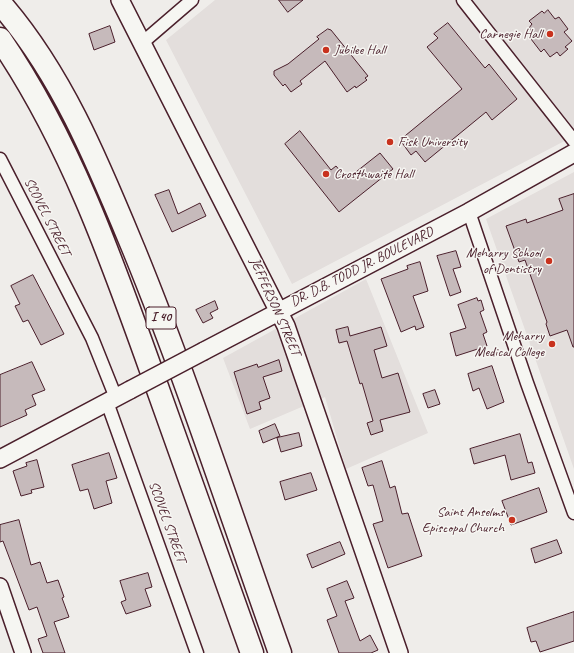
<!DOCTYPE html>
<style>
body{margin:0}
canvas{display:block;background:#efedea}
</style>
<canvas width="574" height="653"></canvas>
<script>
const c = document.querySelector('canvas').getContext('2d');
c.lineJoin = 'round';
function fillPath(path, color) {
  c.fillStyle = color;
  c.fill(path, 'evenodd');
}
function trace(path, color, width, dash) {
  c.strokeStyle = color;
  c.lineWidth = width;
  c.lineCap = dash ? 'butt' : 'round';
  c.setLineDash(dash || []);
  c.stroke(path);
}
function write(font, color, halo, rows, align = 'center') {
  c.font = font + ' Caveat,sans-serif';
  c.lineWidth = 3;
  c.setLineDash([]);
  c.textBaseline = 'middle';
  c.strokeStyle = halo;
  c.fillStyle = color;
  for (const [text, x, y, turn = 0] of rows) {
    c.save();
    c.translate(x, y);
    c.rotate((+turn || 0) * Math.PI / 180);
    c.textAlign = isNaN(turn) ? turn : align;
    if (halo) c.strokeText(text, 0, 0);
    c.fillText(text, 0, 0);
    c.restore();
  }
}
const built = new Path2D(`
 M215,0h359v136l-282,148 -126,-244z
 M574,172v297l-88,-250z
 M366,279l62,154 -82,36 -21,-72 -75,32 -27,-71z`);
const building = new Path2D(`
 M279,0h24l-15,12z
 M548,10l7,9 4,-2 9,12 -4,3 8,9 -7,6 3,2 -8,7 -3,-4 -7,5 -6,-8 -3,3 -10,-13 4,-3 -6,-8 3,-4 -3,-3 13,-10 2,2z
 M448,23l37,45 4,-4 28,35 -25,21 -6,-8 -61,50 -9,-11 -5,4 -11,-15 62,-51 -35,-42 11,-9 -4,-4z
 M110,26l5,16 -21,8 -5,-16z
 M328,29l3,1 37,46 -3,2 2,2 -11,8 -1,-2 -8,6 -22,-31 -25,20 2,3 -11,8 -6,-8 -2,2 -9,-11v-4l14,-7 31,-25 -2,-2z
 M300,131l31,39 5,-4 11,13 33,-26 13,16 -54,43 -54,-68z
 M169,190l9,24 22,-11 6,13 -34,16 -17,-37z
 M574,194v153h-1l-6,-17 -17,6 -4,-12 1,-2 -22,-62 -6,2 -13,-36 20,-7 1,4 36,-13 -4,-11z
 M456,251l5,16 -8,2 8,23 -11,4 -13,-40z
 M420,262l8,29 -15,5 11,31 -8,3 -1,-4 -14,6 -20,-53 27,-10 -1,-3z
 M33,275l31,59 -23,11 -13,-25 -5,2 -8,-16 5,-2 -9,-18z
 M477,298l1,3 3,-1 3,10 -4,2 7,20 -4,2 4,12 -31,10 -6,-23 16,-5 -8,-23z
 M215,301l3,8 -8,4 3,5 -10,5 -7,-13z
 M348,327l2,9 31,-9 6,19 -13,4 8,28 16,-5 12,39 -30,8 3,11 -12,4 -4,-12 6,-2 -11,-38 -2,1 -13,-43 -8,2 -3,-13z
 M279,360l3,11 -19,6 7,21 -11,4 2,7 -14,5 -13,-42 23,-8 1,3z
 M32,362l13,28 -13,5 4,10 -11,5 2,5 -27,12v-52z
 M492,366l12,36 -17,7 -8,-21 -6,3 -5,-17z
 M435,390l5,14 -12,4 -5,-14z
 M275,424l5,12 -17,7 -4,-12z
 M299,433l3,13 -21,6 -4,-14z
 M520,434l8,29 4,-1 3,11 -24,7 -6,-25 -31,9 -4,-15z
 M109,453l8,25 -11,3 6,22 -18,6 -6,-20 -8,2 -8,-26z
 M37,460l7,27 -13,3 1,3 -11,3 -8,-25 14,-5 -1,-3z
 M382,461l8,27 5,-2 7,28 6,-1 14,43 -34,12 -15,-44 10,-3 -10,-36 -5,1 -6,-18z
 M311,473l6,17 -32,10 -5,-18z
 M539,488l8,24 -36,13 -9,-24z
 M19,520l12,45 9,-3 7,21 11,-3 6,17 -2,1 7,19 -15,5 11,31h-22l-5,-14 9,-3 -10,-29 -8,3 -26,-69 -3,1v-17z
 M557,540l5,13 -27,10 -4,-14z
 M340,542l5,12 -33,14 -5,-13z
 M148,573l4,14 -7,2 6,17 -25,8 -5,-12 5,-2 -6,-19z
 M347,581l7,17 -9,3 15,40 10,-6 8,15 -7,3h-32l-12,-33 10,-4 -10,-27z
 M574,612v29l-34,11 -4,-11 -5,1 -4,-14z`);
const minor = new Path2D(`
 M463,0l111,141
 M142,43l50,-43
 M0,159l92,179 24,60
 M469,212l58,171 47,130
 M107,402l90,251`);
const tertiary = new Path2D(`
 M0,586l23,67`);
const secondary = new Path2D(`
 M120,0l166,326 113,327
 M204,351l265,-139 105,-59
 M0,459l130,-69`);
const motorway = new Path2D(`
 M0,3c62,71 98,160 134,247 54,132 98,268 146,403
 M0,39c69,101 110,216 151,331 34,94 67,189 101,283`);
const secondaryBridge = new Path2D(`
 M130,390l74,-39`);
const markers = [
 [550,34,4,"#c8321e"],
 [326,50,4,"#c8321e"],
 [390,142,4,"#c8321e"],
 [326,174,4,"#c8321e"],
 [549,261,4,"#c8321e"],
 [552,344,4,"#c8321e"],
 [512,520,4,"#c8321e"]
];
const shields = [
 [161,318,30]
];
const shieldNames = [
 ["I 40",161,318]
];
const poiNames = [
 ["Carnegie Hall",542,34],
 ["Jubilee Hall",334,50,"left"],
 ["Fisk University",398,142,"left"],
 ["Crosthwaite Hall",334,174,"left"],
 ["Meharry School",541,253],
 ["of Dentistry",541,269],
 ["Meharry",544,336],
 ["Medical College",544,352],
 ["Saint Anselms",504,512],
 ["Episcopal Church",504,528]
];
const streetNames = [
 ["SCOVEL STREET",47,217,63],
 ["DR. D.B. TODD JR. BOULEVARD",362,267,-27],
 ["JEFFERSON STREET",275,307,66],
 ["SCOVEL STREET",167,522,70]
];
fillPath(built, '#e3dedc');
fillPath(building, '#c6babb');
trace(building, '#4a1f2b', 1);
trace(minor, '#4a1f2b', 15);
trace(tertiary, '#4a1f2b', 18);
trace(secondary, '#4a1f2b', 20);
trace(motorway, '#4a1f2b', 25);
trace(minor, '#f6f6f2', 12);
trace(tertiary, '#f6f6f2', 15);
trace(secondary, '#f6f6f2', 17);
trace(motorway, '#f6f6f2', 22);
trace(secondaryBridge, '#4a1f2b', 20, []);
trace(secondaryBridge, '#f6f6f2', 17);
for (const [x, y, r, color] of markers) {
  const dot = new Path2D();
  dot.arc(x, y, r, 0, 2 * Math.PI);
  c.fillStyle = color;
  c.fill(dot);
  trace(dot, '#f6f6f2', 1.5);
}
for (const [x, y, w] of shields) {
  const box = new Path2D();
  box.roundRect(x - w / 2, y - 11, w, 22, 3);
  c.fillStyle = '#f6f6f2';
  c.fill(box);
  trace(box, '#4a1f2b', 1);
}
write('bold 13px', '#4a1f2b', null, shieldNames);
write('14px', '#4a1f2b', '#f6f6f2', poiNames, 'right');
write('14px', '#4a1f2b', '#f6f6f2', streetNames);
</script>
